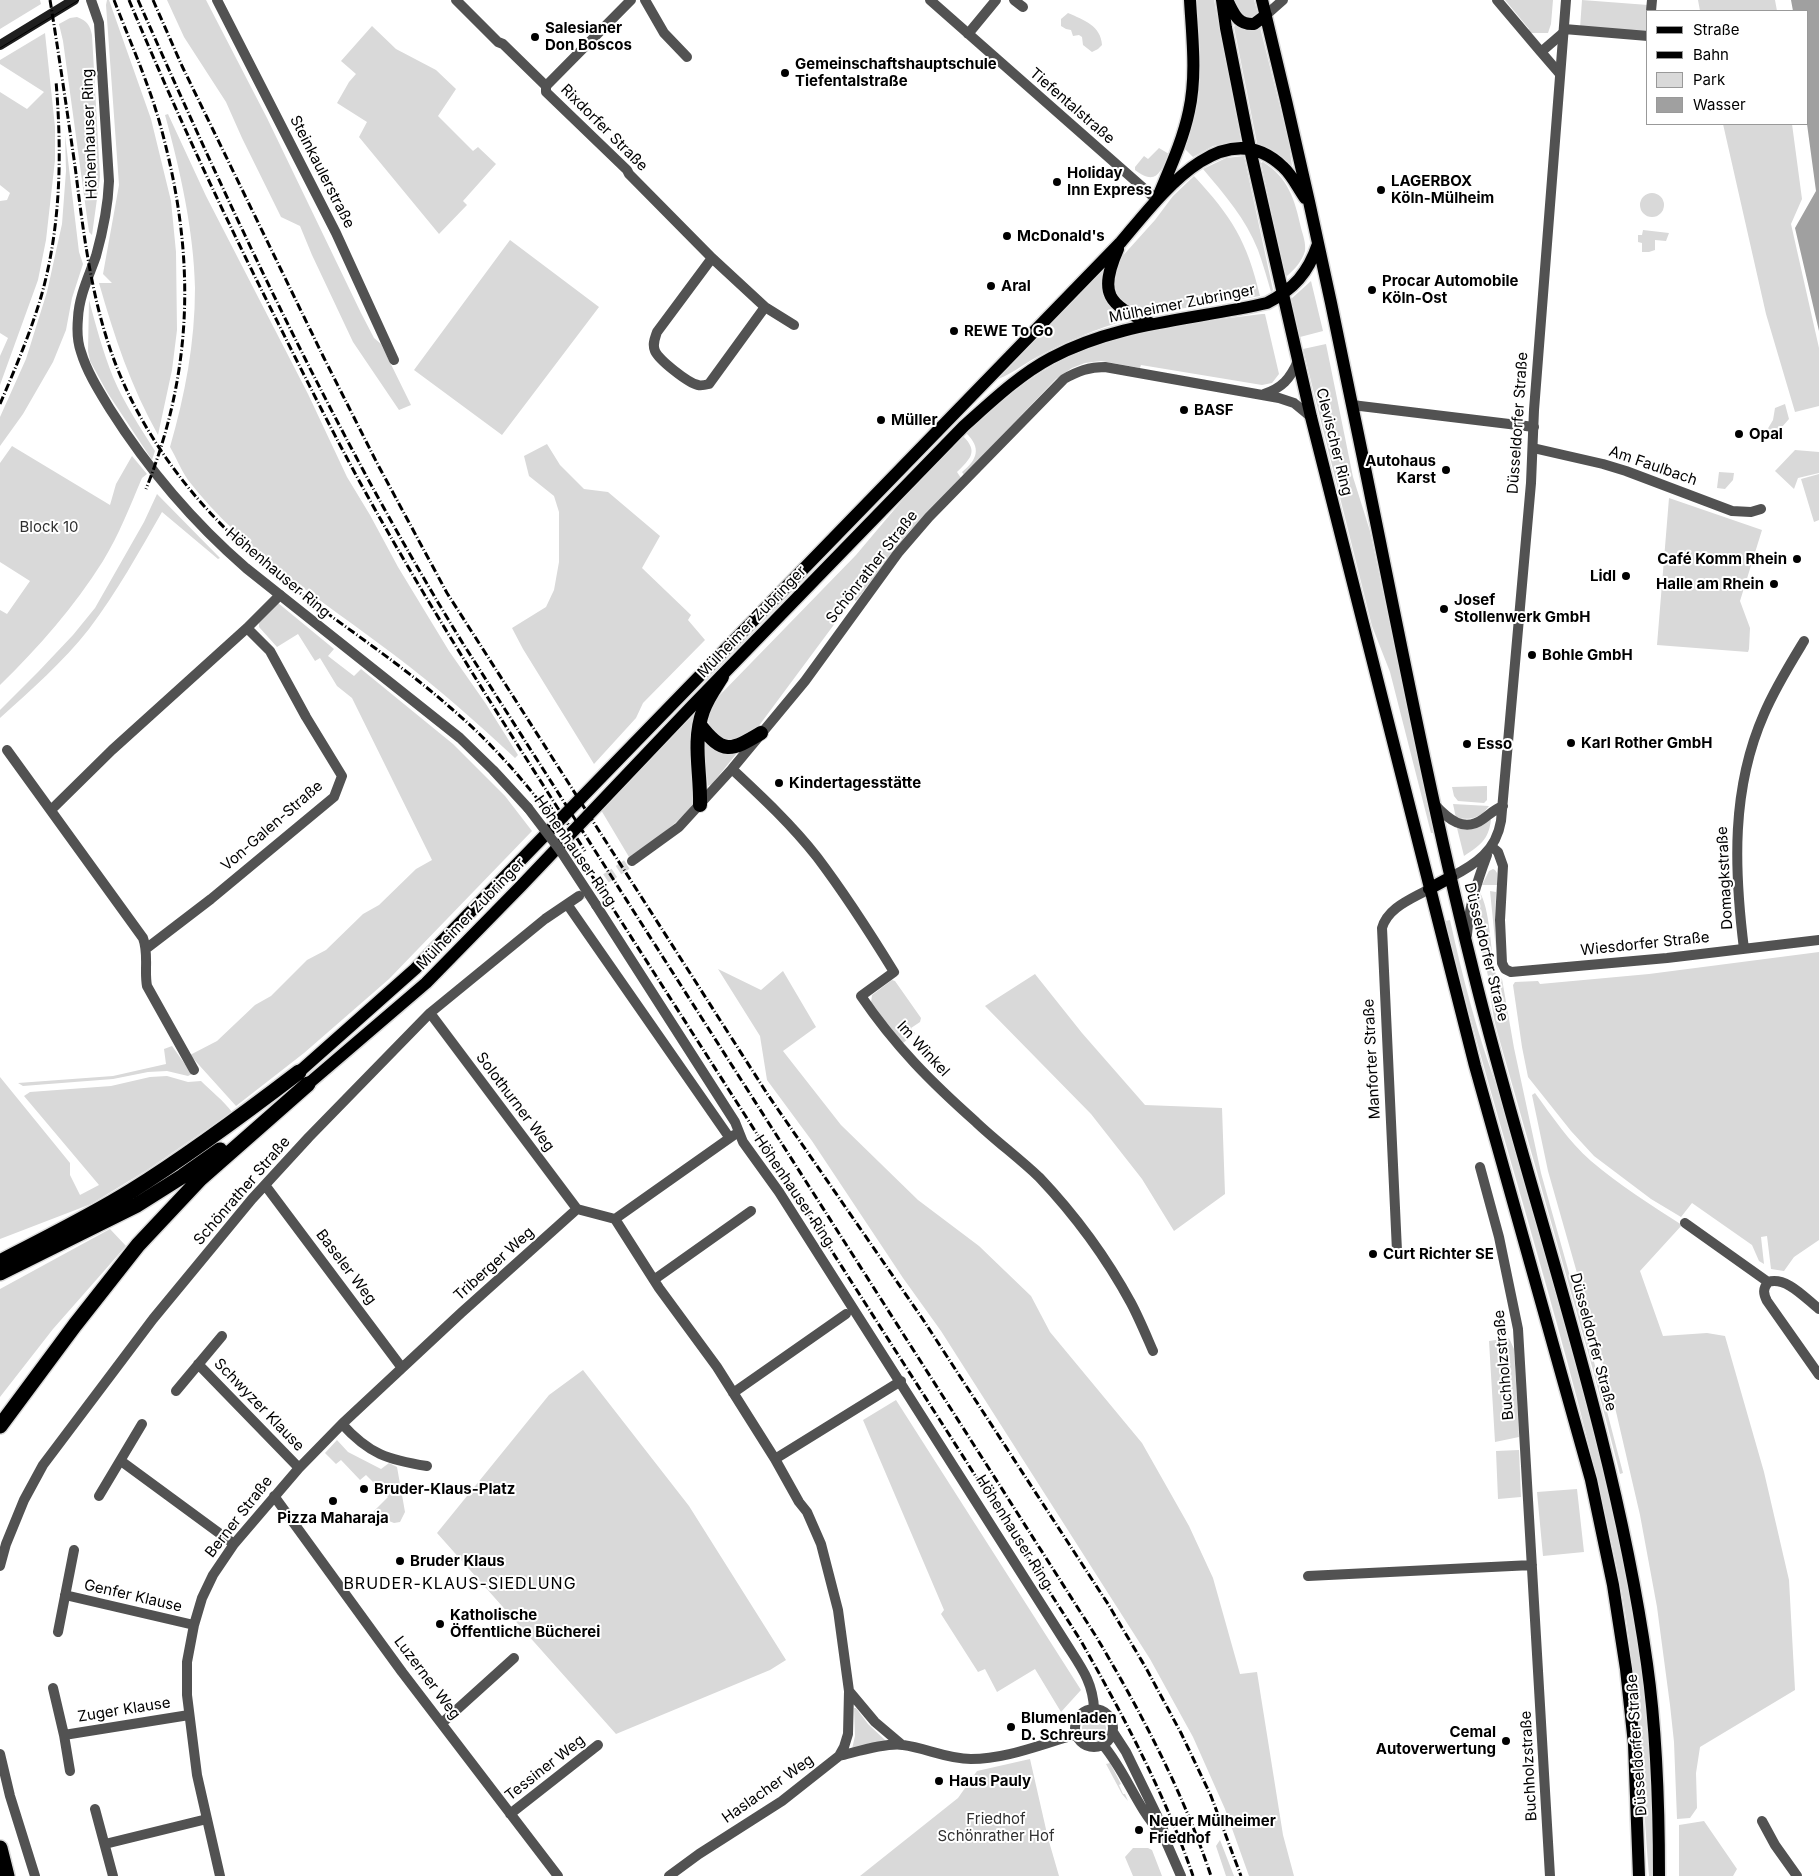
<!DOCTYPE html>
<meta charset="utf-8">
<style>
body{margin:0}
#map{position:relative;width:1819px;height:1876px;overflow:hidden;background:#fff;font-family:Inter,sans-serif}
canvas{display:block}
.legend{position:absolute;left:1646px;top:10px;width:162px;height:115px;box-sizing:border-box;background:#fff;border:1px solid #999;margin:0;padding:6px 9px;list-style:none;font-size:15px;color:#000}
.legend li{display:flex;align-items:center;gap:10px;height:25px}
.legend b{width:25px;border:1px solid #999}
</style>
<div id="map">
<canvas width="1819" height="1876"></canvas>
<ul class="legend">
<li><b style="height:6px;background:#000"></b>Straße</li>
<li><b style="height:6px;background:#000"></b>Bahn</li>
<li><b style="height:14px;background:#d9d9d9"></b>Park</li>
<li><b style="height:14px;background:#a0a0a0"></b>Wasser</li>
</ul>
</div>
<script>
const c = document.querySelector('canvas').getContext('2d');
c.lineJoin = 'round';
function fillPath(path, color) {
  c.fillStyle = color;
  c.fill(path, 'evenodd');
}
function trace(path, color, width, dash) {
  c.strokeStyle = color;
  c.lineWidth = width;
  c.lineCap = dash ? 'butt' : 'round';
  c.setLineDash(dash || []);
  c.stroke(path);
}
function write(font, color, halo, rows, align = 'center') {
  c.font = font + ' Inter,sans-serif';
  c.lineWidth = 4;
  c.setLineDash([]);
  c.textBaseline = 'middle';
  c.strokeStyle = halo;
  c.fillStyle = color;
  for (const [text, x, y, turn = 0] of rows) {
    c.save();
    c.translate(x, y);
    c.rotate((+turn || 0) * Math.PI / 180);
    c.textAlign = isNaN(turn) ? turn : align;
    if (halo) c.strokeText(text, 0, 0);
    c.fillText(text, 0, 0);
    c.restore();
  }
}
const green = new Path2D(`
 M0,0h40l1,4 -41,25z
 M107,0h2l42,119 20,82 5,51 1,78 -5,40 -14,65c-27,-48 -44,-99 -59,-152h13l-9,-9 16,-89 -13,-180z
 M167,0h39l61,118 94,195 13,25 7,6 30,61 -12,5 -46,-68 -41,-87 -12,-29 -19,-9 -39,-79 -16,-36 -42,-65z
 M1197,0h17l27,141 -28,5 -20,11 -9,-9 11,-38 4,-48z
 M1232,0h22l4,14 -5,5 -11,-2z
 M1505,0h48l-2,24 -3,9h-19l-2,-2 2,-2z
 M1582,0l66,5 -2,28 -66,-5z
 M1698,0h77l2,11h-77z
 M1068,13c16,7 33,13 34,32l-4,4 -6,3 -9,-7 -1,-8 -3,-2 -6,1 -2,-6 -5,-1 -5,-3v-7z
 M77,17c10,4 13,8 15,18l8,142 -8,58 -3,-3 -26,-191 -4,-17 11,-6z
 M1236,25c9,6 15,7 24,2l29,116 3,23 -17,-14 -18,-9 -23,-116z
 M372,26l24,23 40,21 20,19 -18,27 35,35 5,-4 18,17 -33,37 4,4 -28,29 -80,-97 8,-15 -30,-19 12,-21 7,-8 -15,-13z
 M45,33l10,94v33l-9,80 -8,40 -38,105v-29l8,-18 -8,-5v-132l7,-1 3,-7 -10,-8v-93l27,17 17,-17 -44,-28v-4z
 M168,114l38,82 102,198 39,83 23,38 28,52 51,84 37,53 32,51 -3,3c-39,-36 -79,-72 -122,-104 -71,-54 -149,-102 -205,-174 -7,-10 -12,-23 -18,-33 15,-52 25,-104 25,-159 -1,-56 -15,-119 -30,-173z
 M1723,124h69l10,75 -11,25 28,124v58l-24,6 -29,-98z
 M65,135l14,117 4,12 -11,34 -6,32 -13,32 -30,52 -23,32v-29l26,-58 21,-67 15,-68 4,-53z
 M1159,148l10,6c-9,19 -13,32 -34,16v-3l9,-11 4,3z
 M1244,156l29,134 -2,2c-4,-14 -8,-28 -13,-42 -12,-31 -34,-56 -55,-81l23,-11z
 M1263,162c25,15 32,38 38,66 2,7 5,15 4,23 -3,10 -10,18 -18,25l-2,-1 -24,-112z
 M1194,176c38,41 53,65 66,120l-106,17 -19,-2 -18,-13 -5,-20 7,-18 36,-40 18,-24z
 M1640 205a12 12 0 1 1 24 0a12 12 0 1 1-24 0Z
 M1643,230l26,3 -3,8 -11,-1v10l-6,2h-7v-9l-4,-1v-7h4z
 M510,240l89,67 -97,128 -88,-65z
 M1102,269h2l23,51c-31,9 -61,21 -90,37 -15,8 -28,19 -44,24z
 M1311,281l12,50 -23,6 -9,-38z
 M89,300c7,26 14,52 24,77 11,26 27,50 42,74l-3,9 -45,-68 -17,-31 -2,-10z
 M1262,314h3l14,60 -7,9 -10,2 -121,-20 -1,3 -39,-7 -16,2 -13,5 -16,11 -92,96 -2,-3c15,-12 20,-24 4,-39 30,-29 62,-56 100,-75 58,-29 132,-36 196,-44z
 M1326,344l27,133 17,54 64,302h-3l-41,-161 -18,-46 -69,-277z
 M1785,404l4,15 -15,17 -7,-6 6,-10 2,-12z
 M963,436c16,16 7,23 -6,36l4,6 -53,55 -52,68 -3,-2 -95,128 -10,10 -25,5c-16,-15 -20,-22 -7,-43l140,-144 59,-70z
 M547,444l13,21 24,24 24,3 52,44 -18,32 49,47 -3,5 17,20 -62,63 -7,15 -42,46 -71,-115 -11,-21 34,-21 8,-17 5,-28v-50l-5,-16 -25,-20 -5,-20z
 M12,446l98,59 6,-21 16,-28 15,18 -5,4c-12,28 -23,57 -39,83 -29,46 -64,86 -103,124v-75l7,4 23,-33 -30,-19v-99z
 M1795,450l24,2v21l-21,5 -4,11 -19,-18z
 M1719,472l15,1 -1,7 -8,9 -8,-1z
 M1819,474v46l-5,2 -13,-43z
 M157,494l63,64 -2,1 -56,-47c-23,40 -45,80 -73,117 -26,33 -58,61 -89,89v-8l38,-38 35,-37 22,-27 49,-86z
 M1669,498l93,32 -22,71 10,27 -1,21 -1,3 -91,-7z
 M278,603l56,46 -6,7 26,20 7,-7 92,75 52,52 27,35 -143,148 -85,74 -68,53 -46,-51 27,-14 38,-36 16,-9 36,-36 19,-10 37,-36 16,-9 37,-36 16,-9 -80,-162 -15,-12 -17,-28 -5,3 -17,-27 -21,13 -18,-20v-4z
 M694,714l2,1 -5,40 4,45c-10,20 -47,44 -66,57l-28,-47z
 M702,737l35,16 -25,31 -4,2z
 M1487,786v14l-3,3 -26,-2 -4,-5 -2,-9z
 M1453,804l36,2c-9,13 -19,14 -33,12z
 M1489,819l2,1c-3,21 -11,25 -27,36l-7,-28z
 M1493,869l2,1 2,3v12h-15l7,-14z
 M1479,891c12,18 11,63 17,84l6,4 12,69 27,125 55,196 27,104 -3,1 -27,-104 -96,-339c-5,-18 -6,-36 -9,-55 -6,-32 -17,-50 -9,-85z
 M1490,891l6,1 -1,29 1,29z
 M1450,920c13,59 27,113 48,170 23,77 45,155 67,233 30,109 60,219 74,331 10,74 13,148 14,222h-4c-8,-103 -11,-206 -32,-308 -45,-219 -118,-431 -172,-647z
 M1819,952v288l-25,17 -10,14 -13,-2 -4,-33 -6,1 3,27 -5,-3 -7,-16 -60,-42 -11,14 -30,-18 -57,-43 -23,-25 -43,-54 -6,-30 -9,-62 2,-3 23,-1 2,3 109,-10z
 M718,969l43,21 22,-19 33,56 -33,24 58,74 77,75 61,46 52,50 19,36 92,111 47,83 24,52 27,96 17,-2 26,163 11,41h-45l-24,-67 -32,-72 -43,-78 -209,-328 -38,-53 -91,-137 -45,-61 -7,-44z
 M1035,974l47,59 63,72 77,3 3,86 -51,37 -32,-52 -51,-65 -106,-108z
 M892,980l3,1 26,37 -1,4 -9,6 4,5 -13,11 -31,-41 1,-8z
 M172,1046l20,28 -4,2 -21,-5 -19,1 -35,7 -90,7 -5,-3 95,-7 53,-12 -2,-15z
 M167,1076l21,6 13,-1c11,11 22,19 31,31l-85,58 -56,34 -91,35v-162l70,86v12l10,20 19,-10 -75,-89 6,-4 81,-6 39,-9z
 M1535,1093c17,23 34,49 56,68 28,24 60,44 91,64l-42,46 23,65 44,-3 18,3 39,136 25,108 6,110 -95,57 -4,26 1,35 -7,10 -13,1 -3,-77 -4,-37 -13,-98 -17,-92 -26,-112 -66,-232 -16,-76z
 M110,1229l16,17 -73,83 -53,68v-108z
 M1509,1338l5,11 5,88 -24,5 -6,-101z
 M583,1370l106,136 97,154 -16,10 -154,64 -179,-201 112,-138z
 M896,1400l185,290 -20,22 -26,-43 -38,23 -12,-23 -7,3 -37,-58 3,-4 -81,-190z
 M337,1440l11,12 33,17 8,-6 8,4 8,45 -5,10 -6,1 -23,-9 17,-17 -22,-22 -6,5 -19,-20 -5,4 -11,-11z
 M1519,1450l2,47 -23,2 -2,-48z
 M1577,1489l7,63 -41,4 -6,-64z
 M854,1708h2l12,16 18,17 -34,8 3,-13z
 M1082 1729a12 12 0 1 1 24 0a12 12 0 1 1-24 0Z
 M1030,1759l18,79 11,38h-199l98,-78 19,-27z
 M1110,1763l11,21 -2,1 4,9h2l3,7 -6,-7 -16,-30z
 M1704,1821l33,48 -4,7h-54v-51z
 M1220,1840l14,36h-8l-10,-30z
 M1133,1848h15l4,2 10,26h-29l-8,-19z`);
const water = new Path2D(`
 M1791,0h28v331l-24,-103 21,-37 -9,-67 1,-113h-15z`);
const minorTunnel = new Path2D(`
 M581,895l51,-34`);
const minor = new Path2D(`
 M217,0l119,233 58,127
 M456,0l42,42 5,2 43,42v6l81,78 2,4 83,84 53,49 29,18
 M645,0l19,33 23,24
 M930,0l227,200
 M1014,0l9,7
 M1497,0l44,52 22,-19
 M1651,11l1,-11
 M1266,15l17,-15
 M1564,29l84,7
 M968,34l28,-34
 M1541,52l19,22
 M546,86l85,-86
 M712,258l-55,74c-2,6 -5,12 -2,19 4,9 33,32 43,34 3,1 7,0 11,-1l56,-77
 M1264,394c18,-6 26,-15 34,-33
 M1352,405l182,22
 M1533,448l70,16 23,7 106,40 19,1 10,-3
 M7,750l136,188c6,16 1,32 4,48l47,84
 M732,769c30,28 60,56 85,88 28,37 53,76 77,115l-33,24c34,50 70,86 115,126 20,19 43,36 63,55 36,38 67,80 92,126 8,15 15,32 22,48
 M51,810l61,-60 135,-122 33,-33
 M1492,847l6,5 5,14 -3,54 2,43 3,6 6,3 156,-14 152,-18
 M632,861l47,-34 53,-58 73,-88 93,-128 31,-36 135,-138c14,-8 25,-12 41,-12l174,31 15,5 17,14
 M567,904l162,233
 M147,948l64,-49 123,-102 8,-21 -36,-59 -36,-66 -23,-23
 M1744,949c-10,-80 -13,-160 20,-235 11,-26 26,-50 40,-73
 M430,1013l147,196
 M1480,1167l19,70 19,92 32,547
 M265,1185l137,183
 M615,1219l119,-84
 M1685,1223l83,59
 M1397,1251l-15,-323c6,-21 30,-29 47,-39
 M655,1279l96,-68
 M1768,1282c-5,7 -5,11 -1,19l52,74
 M1768,1282c18,-6 37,16 51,27
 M198,1364l101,104
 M176,1391l46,-55
 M733,1393l113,-79
 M342,1424c27,30 46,36 85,42
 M775,1459l126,-78
 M121,1461l113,83
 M99,1496l43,-72
 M274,1496l128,176 156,204
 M0,1566l6,-22 18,-44 19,-35 110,-146 99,-120 57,-62 121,-124 115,-94 34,-23
 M1308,1576l224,-11
 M65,1595l129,30
 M58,1632l16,-82
 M53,1688l11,47 6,36
 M849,1691l26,31 26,22
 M442,1723l72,-65
 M64,1735l125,-20
 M0,1754l10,42 25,80
 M839,1756c17,-4 48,-14 64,-11 23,3 44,14 68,14 36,0 70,-15 104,-24
 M95,1809l18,67
 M510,1814l88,-69
 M1762,1821l13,24 22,31
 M105,1844l102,-25
 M220,1876l-23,-101 -10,-80v-33l7,-37 8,-27 11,-23 21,-31 65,-76 43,-44 119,-111 116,-104 38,10 44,69 58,79 58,92 24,43 8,10 14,32 17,66 11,81 -1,43 -4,13 -5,9 -57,45 -83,53 -30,22`);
const tertiary = new Path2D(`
 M91,0l8,23 10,158c-1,26 -6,50 -13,75 -7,20 -17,40 -18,62 -1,11 -1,23 3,34 6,20 18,39 29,57 38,60 83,113 136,159l214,170 33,32 35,38
 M1435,805c13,14 29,28 48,14 7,-5 12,-10 20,-13
 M1451,877c25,-13 45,-26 50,-56l30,-338 3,-73 32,-410
 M596,905l139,217 8,20 36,50 288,453c14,22 26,37 27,64
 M1467,935c2,-29 10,-53 20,-80
 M1075 1728a19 19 0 1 1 38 0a19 19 0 1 1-38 0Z
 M1113,1732l13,20 37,76 1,9 17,39
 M1103,1745c23,27 33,61 57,87`);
const secondary = new Path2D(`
 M0,45l74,-45`);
const primary = new Path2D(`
 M1222,0l4,28 24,121 61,268 164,649 116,414 22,105 13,84 8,75 5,132
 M1227,0c7,13 10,25 27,24l12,-9
 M1262,0c33,135 63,270 90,405 39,186 73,373 119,557 57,235 142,462 176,702 10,70 12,141 12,212
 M1158,197c12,-29 25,-57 31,-86 8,-36 3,-75 1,-111
 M1118,249c-20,45 -10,56 32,74
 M1429,889l22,-12
 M299,1072l116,-103 706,-727c36,-42 101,-133 162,-75 9,8 15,21 22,31
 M308,1084l118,-101 95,-97 172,-181 271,-279c27,-24 55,-51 87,-68 67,-36 142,-38 216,-55 27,-14 41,-30 51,-59`);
const trunk = new Path2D(`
 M700,725c23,30 31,26 61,8
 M700,805c1,-32 -8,-63 3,-94 4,-12 12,-23 19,-34`);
const motorway = new Path2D(`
 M0,1262c44,-23 89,-45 131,-71 58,-36 113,-77 168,-119
 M0,1273l137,-68 46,-29 37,-26
 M0,1426l75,-101 63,-80 62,-66 108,-95
 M0,1848l7,28`);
const tram = new Path2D(`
 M0,48l79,-48`);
const rail = new Path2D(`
 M50,0c9,55 17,111 25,166 9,71 17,142 45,209 30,71 79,133 137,183 62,54 133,96 195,151 48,41 84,86 121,137l508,795c43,76 84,153 112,235
 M114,0c15,39 32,77 44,117 37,129 38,247 -12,372
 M129,0c43,103 90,205 140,305 36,72 72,145 112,215 64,113 135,222 204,331
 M138,0c97,220 198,437 324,642l635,996c45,76 86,154 114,238
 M153,0l29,66 141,290 54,107 70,130 321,502 154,223 186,286 38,64 35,65 30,63 30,80
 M0,404c15,-35 30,-70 41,-107 20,-70 21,-143 15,-216`);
const tertiaryBridge = new Path2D(`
 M528,808l32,42 36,55`);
const markers = [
 [535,37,5,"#000"],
 [785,73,5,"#000"],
 [1057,182,5,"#000"],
 [1381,190,5,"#000"],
 [1007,236,5,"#000"],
 [991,286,5,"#000"],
 [1372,290,5,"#000"],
 [954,331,5,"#000"],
 [1184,410,5,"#000"],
 [881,420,5,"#000"],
 [1739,434,5,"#000"],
 [1446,470,5,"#000"],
 [1797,559,5,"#000"],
 [1626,576,5,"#000"],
 [1774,584,5,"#000"],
 [1444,609,5,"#000"],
 [1532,655,5,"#000"],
 [1571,743,5,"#000"],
 [1467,744,5,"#000"],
 [779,783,5,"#000"],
 [1373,1254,5,"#000"],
 [364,1489,5,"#000"],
 [333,1501,5,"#000"],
 [400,1561,5,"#000"],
 [440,1624,5,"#000"],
 [1011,1727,5,"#000"],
 [1506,1741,5,"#000"],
 [939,1781,5,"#000"],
 [1139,1830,5,"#000"]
];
const poiNames = [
 ["Salesianer",545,28],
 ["Don Boscos",545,45],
 ["Gemeinschaftshauptschule",795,64],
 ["Tiefentalstraße",795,81],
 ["Holiday",1067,173],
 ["Inn Express",1067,190],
 ["LAGERBOX",1391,181],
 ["Köln-Mülheim",1391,198],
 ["McDonald's",1017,236],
 ["Procar Automobile",1382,281],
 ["Köln-Ost",1382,298],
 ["Aral",1001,286],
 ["REWE To Go",964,331],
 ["BASF",1194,410],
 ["Müller",891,420],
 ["Opal",1749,434],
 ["Autohaus",1436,461,"right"],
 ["Karst",1436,478,"right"],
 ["Café Komm Rhein",1787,559,"right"],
 ["Lidl",1616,576,"right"],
 ["Halle am Rhein",1764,584,"right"],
 ["Josef",1454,600],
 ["Stollenwerk GmbH",1454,617],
 ["Bohle GmbH",1542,655],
 ["Karl Rother GmbH",1581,743],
 ["Esso",1477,744],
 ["Kindertagesstätte",789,783],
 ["Curt Richter SE",1383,1254],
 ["Bruder-Klaus-Platz",374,1489],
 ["Pizza Maharaja",333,1518,"center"],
 ["Bruder Klaus",410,1561],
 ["Katholische",450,1615],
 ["Öffentliche Bücherei",450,1632],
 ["Blumenladen",1021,1718],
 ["D. Schreurs",1021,1735],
 ["Cemal",1496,1732,"right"],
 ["Autoverwertung",1496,1749,"right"],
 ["Haus Pauly",949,1781],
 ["Neuer Mülheimer",1149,1821],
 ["Friedhof",1149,1838]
];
const streetNames = [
 ["Tiefentalstraße",1072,106,41],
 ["Rixdorfer Straße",604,128,45],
 ["Höhenhauser Ring",90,134,-92],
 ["Steinkaulerstraße",322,172,63],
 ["Mülheimer Zubringer",1182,304,-11],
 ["Düsseldorfer Straße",1518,423,-86],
 ["Clevischer Ring",1334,442,76],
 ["Am Faulbach",1653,466,19],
 ["Schönrather Straße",872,567,-52],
 ["Höhenhauser Ring",278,573,40],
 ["Mülheimer Zubringer",752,622,-46],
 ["Von-Galen-Straße",272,826,-41],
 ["Höhenhauser Ring",575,851,55],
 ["Domagkstraße",1725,878,-93],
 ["Mülheimer Zubringer",471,914,-46],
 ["Wiesdorfer Straße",1645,944,-6],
 ["Düsseldorfer Straße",1486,952,76],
 ["Im Winkel",923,1049,47],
 ["Manforter Straße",1372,1059,-93],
 ["Solothurner Weg",515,1102,53],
 ["Schönrather Straße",242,1191,-49],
 ["Höhenhauser Ring",794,1191,56],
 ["Triberger Weg",494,1264,-42],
 ["Baseler Weg",346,1267,53],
 ["Düsseldorfer Straße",1593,1342,75],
 ["Buchholzstraße",1504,1365,-95],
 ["Schwyzer Klause",259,1405,46],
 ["Berner Straße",239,1517,-52],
 ["Höhenhauser Ring",1014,1532,58],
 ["Genfer Klause",133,1596,13],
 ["Luzerner Weg",427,1678,53],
 ["Zuger Klause",124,1710,-9],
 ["Düsseldorfer Straße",1637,1745,-94],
 ["Buchholzstraße",1529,1766,-93],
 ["Tessiner Weg",545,1768,-38],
 ["Haslacher Weg",768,1789,-35]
];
const parkNames = [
 ["Block 10",49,527],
 ["Friedhof",996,1819],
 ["Schönrather Hof",996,1836]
];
const neighbourhoodNames = [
 ["BRUDER-KLAUS-SIEDLUNG",460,1584]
];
fillPath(green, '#d9d9d9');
fillPath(water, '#a0a0a0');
trace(minorTunnel, '#d9d9d9', 10, [10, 5]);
trace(primary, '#dbdbdb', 15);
trace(trunk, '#dbdbdb', 16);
trace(motorway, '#dbdbdb', 18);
trace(minor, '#525252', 10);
trace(tertiary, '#525252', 10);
trace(secondary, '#1f1f1f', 10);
trace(primary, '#000', 12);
trace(trunk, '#000', 14);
trace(motorway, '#000', 15);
trace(tram, '#000', 1);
trace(rail, '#000', 3, [8, 2.5, 1, 2.5]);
trace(tertiaryBridge, '#525252', 10);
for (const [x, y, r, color] of markers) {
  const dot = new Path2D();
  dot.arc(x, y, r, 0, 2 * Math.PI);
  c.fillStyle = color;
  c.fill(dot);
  trace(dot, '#fff', 2);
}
write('bold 15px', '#000', '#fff', poiNames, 'left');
write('15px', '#000', '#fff', streetNames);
write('15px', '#303030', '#fff', parkNames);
c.letterSpacing = '1px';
write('16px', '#000', '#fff', neighbourhoodNames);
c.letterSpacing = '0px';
</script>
